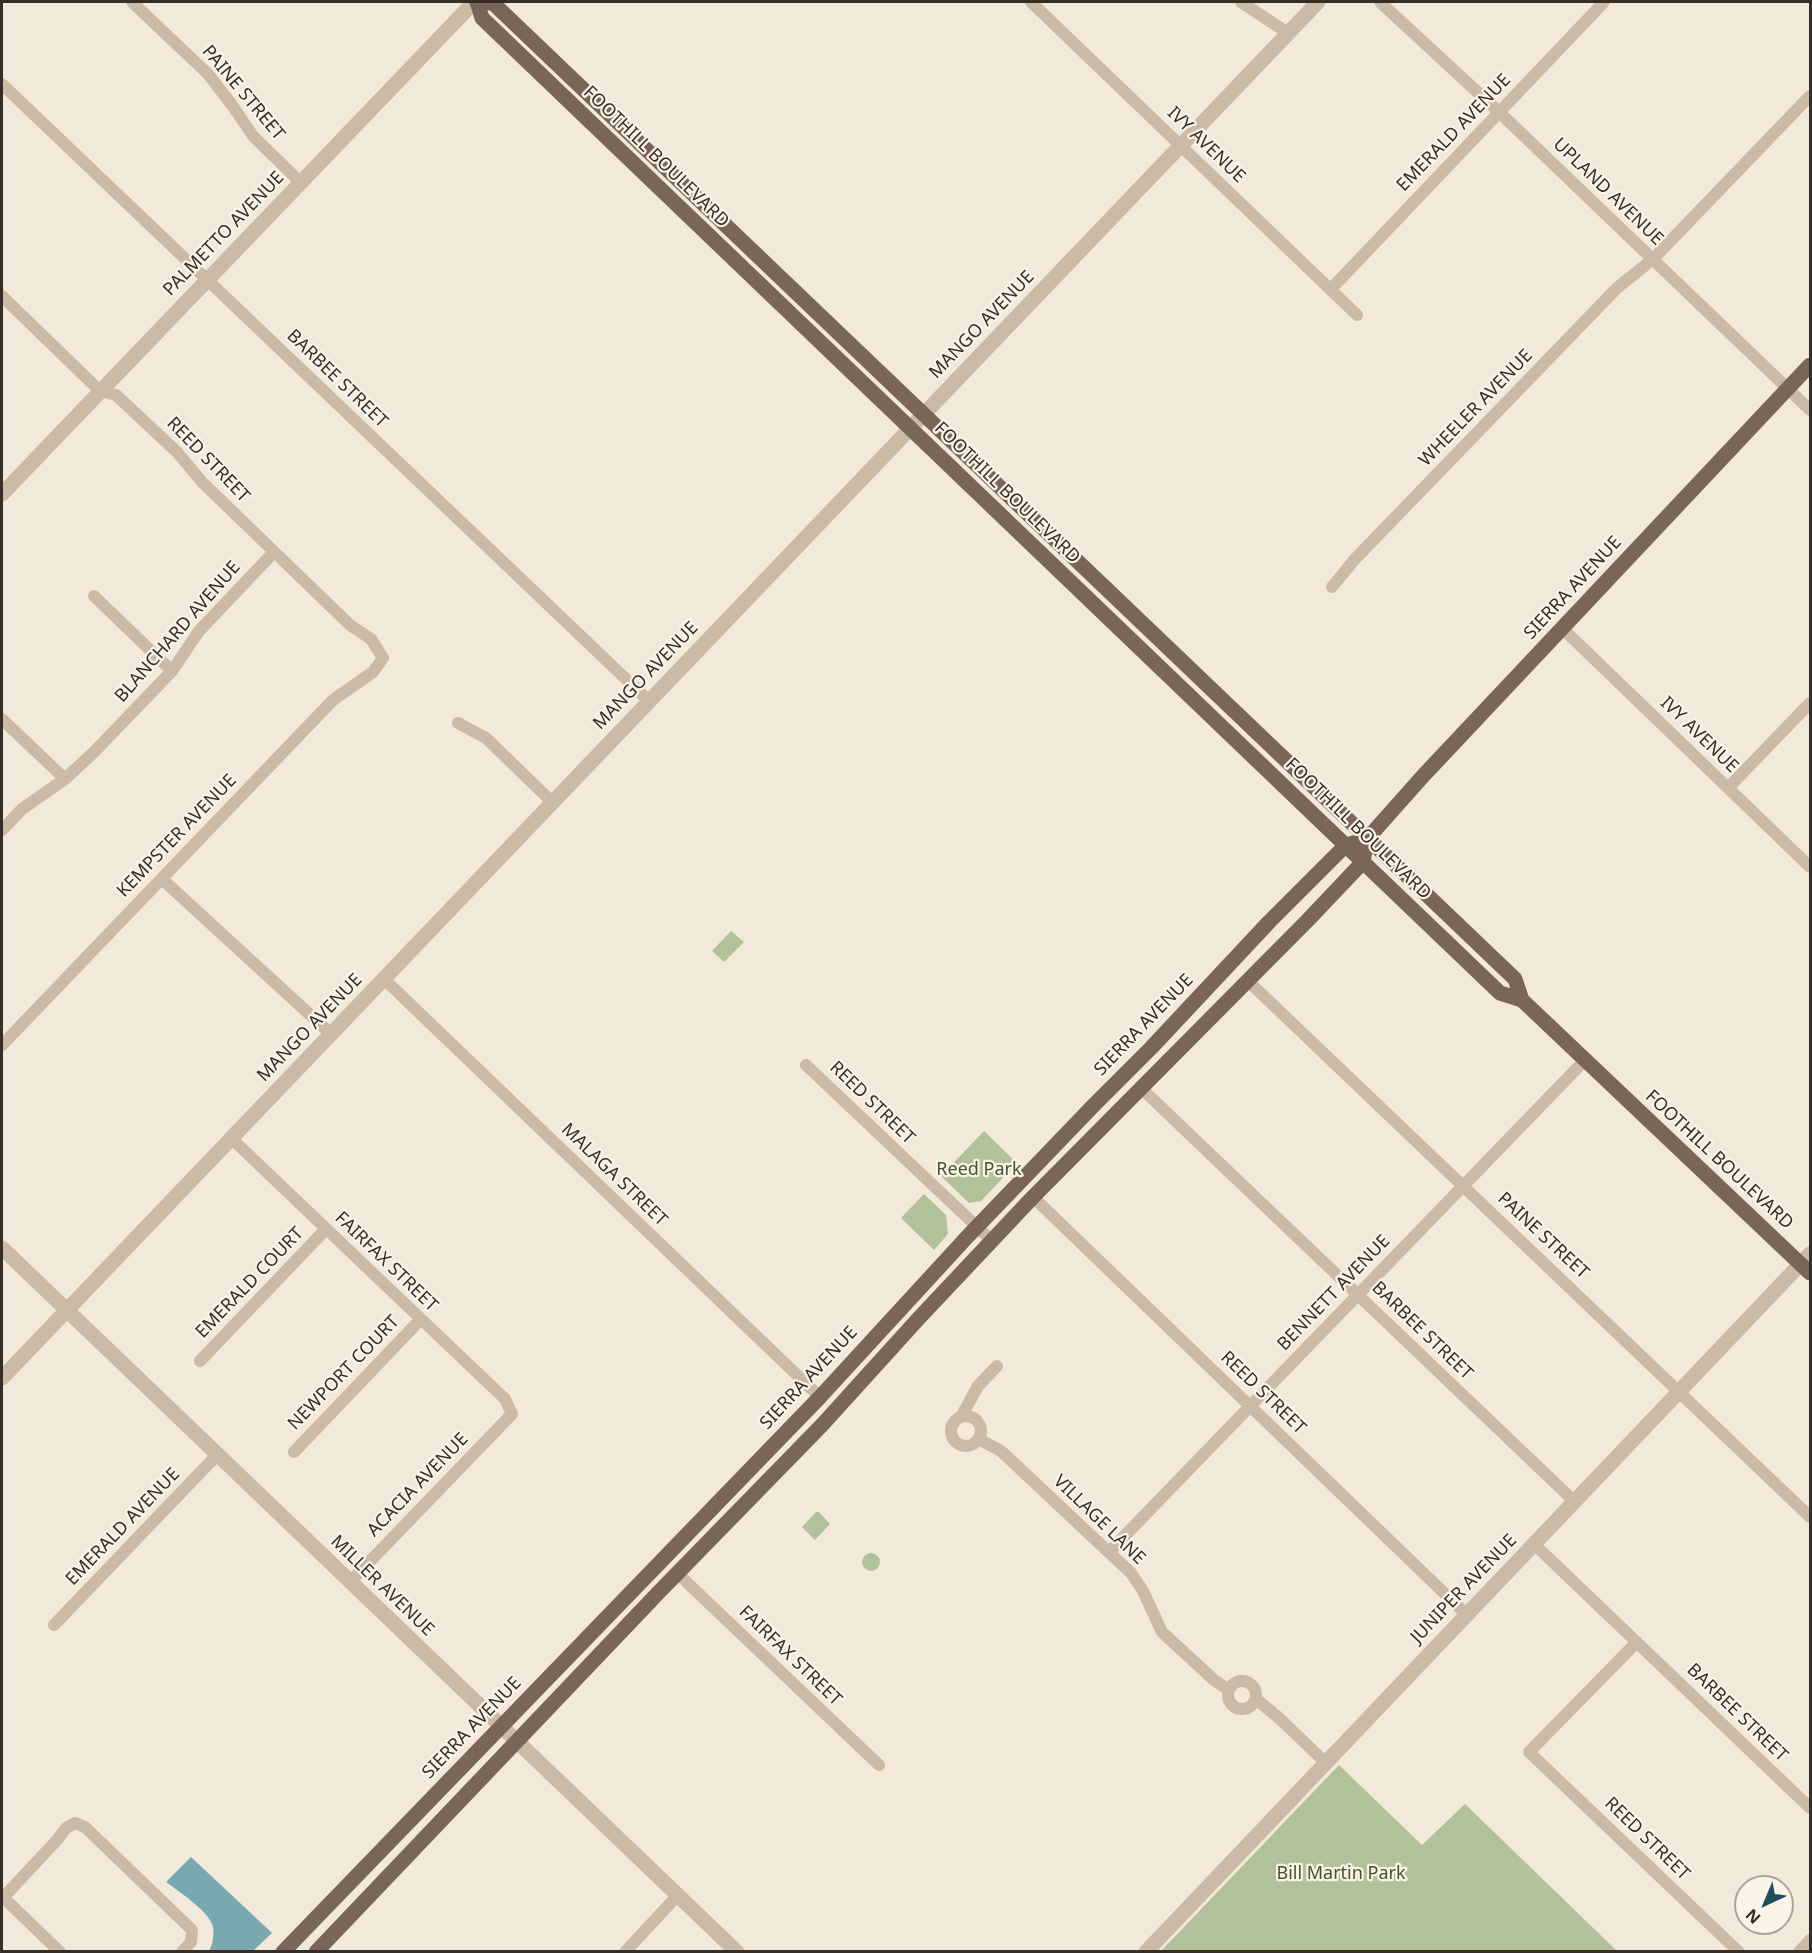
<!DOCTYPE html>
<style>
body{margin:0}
#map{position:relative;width:1812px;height:1953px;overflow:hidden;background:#f2e9da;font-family:"Noto Sans",sans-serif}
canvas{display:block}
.frame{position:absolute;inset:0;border:3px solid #362d27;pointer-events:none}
.north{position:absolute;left:1734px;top:1875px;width:60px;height:60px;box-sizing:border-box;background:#faf3e7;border:2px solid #aca49a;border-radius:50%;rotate:224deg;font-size:16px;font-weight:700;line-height:24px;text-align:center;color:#362d27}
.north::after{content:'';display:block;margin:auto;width:21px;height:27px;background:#1c4f59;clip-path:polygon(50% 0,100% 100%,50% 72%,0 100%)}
</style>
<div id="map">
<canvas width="1812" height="1953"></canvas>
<div class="frame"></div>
<div class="north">N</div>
</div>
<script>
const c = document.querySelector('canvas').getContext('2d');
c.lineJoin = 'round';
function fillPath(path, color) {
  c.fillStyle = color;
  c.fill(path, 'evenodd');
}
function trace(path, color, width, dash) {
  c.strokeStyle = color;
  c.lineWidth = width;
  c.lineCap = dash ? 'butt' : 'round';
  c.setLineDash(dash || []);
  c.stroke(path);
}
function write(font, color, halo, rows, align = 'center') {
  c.font = font + ' "Noto Sans",sans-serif';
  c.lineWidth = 4.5;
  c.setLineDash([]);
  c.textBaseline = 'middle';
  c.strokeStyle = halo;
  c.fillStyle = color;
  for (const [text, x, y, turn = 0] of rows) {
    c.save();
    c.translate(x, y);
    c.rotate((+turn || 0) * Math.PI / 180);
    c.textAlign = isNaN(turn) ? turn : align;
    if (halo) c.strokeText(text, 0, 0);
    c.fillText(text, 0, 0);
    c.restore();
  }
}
const green = new Path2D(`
 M731,931l13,11 -20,20 -12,-11z
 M984,1131l33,32 -36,38 -12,2 -28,-27z
 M924,1194l22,21 2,19 -14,16 -33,-32z
 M816,1512h3l11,12 -15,16 -13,-13z
 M862 1562a9 9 0 1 1 18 0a9 9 0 1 1-18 0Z
 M1339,1765l83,80 43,-41 152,147h-456z`);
const water = new Path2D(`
 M191,1857l81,76 -19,18h-44c4,-7 6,-19 3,-27 -5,-14 -34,-33 -46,-42z`);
const minor = new Path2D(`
 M132,2l76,72 24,31 21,31 47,46
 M1031,2l326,313
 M1241,2l47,31
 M1380,2l119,110 311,298
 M2,84l647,617
 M1331,289l273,-287
 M2,296l98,95 16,4 61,57 25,30 148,143 21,14 12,19 -10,14 -40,28 -331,345
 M1332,587l23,-28 262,-271 36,-29 157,-163
 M94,596l78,75
 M1562,628l248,239
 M2,719l63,60
 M458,723l28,15 66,64
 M1728,788l82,-85
 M2,830l20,-21 43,-30 29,-27 78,-81 27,-40 75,-79
 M162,879l169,155
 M384,979l436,418
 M1249,982l561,535
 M806,1065l186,176
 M1141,1088l434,414
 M231,1138l274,261 7,15 -162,168
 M1033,1197l434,418
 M200,1361l126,-132
 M951 1431a15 15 0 1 1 30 0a15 15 0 1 1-30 0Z
 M961,1417l17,-31 19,-20
 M979,1439l22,12 130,122 12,18 19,41 52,48 15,10
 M294,1452l126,-132
 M1534,1544l276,264
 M1109,1552l476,-492
 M677,1573l202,192
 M54,1625l163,-170
 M1637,1642l-108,110 210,200
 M1228 1695a14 14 0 1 1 28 0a14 14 0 1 1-28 0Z
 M1256,1699l23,19 47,45
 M3,1897l57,55
 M2,1899l55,-59 9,-12 9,-5 10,4 107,103 -1,12 -9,10
 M625,1952l53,-57
 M1799,1952l11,-12`);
const tertiary = new Path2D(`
 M2,494l472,-492
 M2,1248l735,704
 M2,1378l1316,-1376
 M1146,1952l664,-698`);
const primary = new Path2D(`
 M477,2l5,16 881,844 137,131 22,7 288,273
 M485,2l9,2 1021,975 7,21
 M283,1952l537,-555 148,-161 125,-130 58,-58 118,-126 77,-77 7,-2
 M316,1952l343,-360 163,-167 97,-107 114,-121 274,-276 56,-59 4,-23 56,-63 387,-411`);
const streetNames = [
 ["PAINE STREET",243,93,50],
 ["EMERALD AVENUE",1454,133,-46],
 ["IVY AVENUE",1206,145,44],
 ["FOOTHILL BOULEVARD",656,157,44],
 ["UPLAND AVENUE",1608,192,44],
 ["PALMETTO AVENUE",224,234,-46],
 ["MANGO AVENUE",982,325,-46],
 ["BARBEE STREET",337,379,44],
 ["WHEELER AVENUE",1476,408,-46],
 ["REED STREET",208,460,46],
 ["FOOTHILL BOULEVARD",1007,493,44],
 ["SIERRA AVENUE",1573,588,-47],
 ["BLANCHARD AVENUE",178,632,-49],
 ["MANGO AVENUE",646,676,-46],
 ["IVY AVENUE",1699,735,44],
 ["FOOTHILL BOULEVARD",1358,829,44],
 ["KEMPSTER AVENUE",177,836,-46],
 ["SIERRA AVENUE",1144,1025,-46],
 ["MANGO AVENUE",310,1028,-46],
 ["REED STREET",872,1103,44],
 ["FOOTHILL BOULEVARD",1719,1160,43],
 ["MALAGA STREET",614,1175,44],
 ["PAINE STREET",1543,1236,43],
 ["FAIRFAX STREET",386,1262,44],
 ["EMERALD COURT",250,1283,-46],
 ["BENNETT AVENUE",1334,1293,-46],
 ["BARBEE STREET",1422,1331,44],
 ["NEWPORT COURT",344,1373,-46],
 ["SIERRA AVENUE",809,1378,-47],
 ["REED STREET",1263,1393,44],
 ["ACACIA AVENUE",418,1485,-46],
 ["VILLAGE LANE",1099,1520,44],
 ["EMERALD AVENUE",123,1527,-46],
 ["MILLER AVENUE",382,1586,44],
 ["JUNIPER AVENUE",1464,1589,-46],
 ["FAIRFAX STREET",790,1656,44],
 ["BARBEE STREET",1737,1713,44],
 ["SIERRA AVENUE",472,1728,-46],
 ["REED STREET",1647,1839,44]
];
const parkNames = [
 ["Reed Park",979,1170],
 ["Bill Martin Park",1341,1874]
];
fillPath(green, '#b1c19a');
fillPath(water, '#79a9b0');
trace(minor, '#cabaa6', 12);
trace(tertiary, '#cabaa6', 15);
trace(primary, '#796658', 15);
write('18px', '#362d27', '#faf3e7', streetNames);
write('18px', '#42552a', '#faf3e7', parkNames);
</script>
